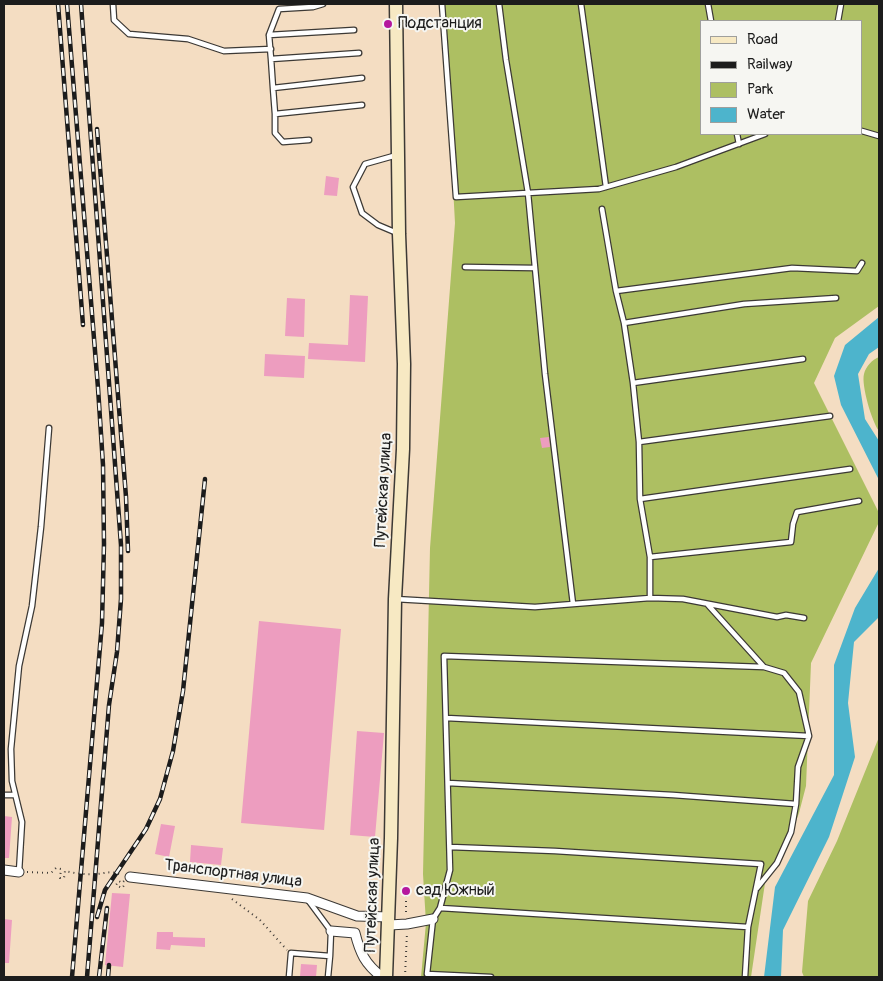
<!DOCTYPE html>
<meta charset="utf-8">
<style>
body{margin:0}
#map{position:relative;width:883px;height:981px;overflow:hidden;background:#f4ddc2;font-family:Pangolin,sans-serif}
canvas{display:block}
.frame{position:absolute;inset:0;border:5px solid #1c1c1c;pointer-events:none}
.legend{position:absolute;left:700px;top:20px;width:162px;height:115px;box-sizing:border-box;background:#f6f6f2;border:1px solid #9f9f9c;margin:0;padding:6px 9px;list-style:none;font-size:15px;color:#1c1c1c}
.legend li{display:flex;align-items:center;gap:10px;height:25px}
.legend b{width:25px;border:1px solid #9f9f9c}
</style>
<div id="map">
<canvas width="883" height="981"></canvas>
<div class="frame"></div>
<ul class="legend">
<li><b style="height:6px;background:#f7e9c3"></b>Road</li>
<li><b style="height:6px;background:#1c1c1c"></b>Railway</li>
<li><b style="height:14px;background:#adbf62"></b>Park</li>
<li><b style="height:14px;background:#4db4cc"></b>Water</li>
</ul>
</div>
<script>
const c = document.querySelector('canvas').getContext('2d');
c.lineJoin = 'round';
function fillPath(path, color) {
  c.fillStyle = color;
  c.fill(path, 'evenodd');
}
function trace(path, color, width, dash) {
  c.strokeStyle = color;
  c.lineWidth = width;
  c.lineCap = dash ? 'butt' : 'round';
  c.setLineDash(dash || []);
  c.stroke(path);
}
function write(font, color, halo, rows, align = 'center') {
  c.font = font + ' Pangolin,sans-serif';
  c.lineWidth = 4;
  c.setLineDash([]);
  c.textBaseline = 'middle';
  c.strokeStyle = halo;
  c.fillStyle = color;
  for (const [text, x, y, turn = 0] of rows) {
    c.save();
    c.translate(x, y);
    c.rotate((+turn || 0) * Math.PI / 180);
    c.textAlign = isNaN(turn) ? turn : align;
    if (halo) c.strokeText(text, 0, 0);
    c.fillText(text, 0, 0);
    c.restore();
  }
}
const green = new Path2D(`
 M443,4h436v302l-44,32 -21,45 65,130v9l-68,141 -5,123 -7,27 -14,38 -20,32 -14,94h-330l5,-54 -3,-49 7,-326 25,-325zM702,21h160v113h-160z
 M879,357v74c-7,-9 -18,-46 -15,-57 2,-8 8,-14 15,-17z
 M879,737v240h-75l-2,-5 6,-71 29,-60z`);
const water = new Path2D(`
 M879,317v30l-10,7 -11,20 7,45 14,22v39l-38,-75 -7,-29 11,-31z
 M879,568v49l-25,25 -6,61 7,54 -26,80 -46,93 -2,47h-17l11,-90 59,-112v-110l21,-57z`);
const building = new Path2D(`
 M326,176l13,2 -2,18 -13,-1z
 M350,295l18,1 -3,66 -57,-3 1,-16 39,2z
 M287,298l18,1 -1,38 -19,-1z
 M265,354l40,2 -1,22 -40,-2z
 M549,437l1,10 -8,1 -2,-10z
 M259,621l82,8 -17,201 -83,-7z
 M357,731l27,2 -9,104 -25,-2z
 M4,816l8,1 -3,41h-5z
 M161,824l14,2 -6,31 -14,-3z
 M191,845l32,3 -2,17 -31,-3z
 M112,893l18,1 -7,73 -18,-2z
 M4,919l8,1 -3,43h-5z
 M157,932h16v5l32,1v9l-34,-2 -1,5 -14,-1z
 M301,964l16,1 -1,12h-16z`);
const path = new Path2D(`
 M27,872l24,1 5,-5 5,1 -1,9h4l1,-7c9,2 20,4 29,3 12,0 18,-5 28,2
 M124,881l-2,2 -3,-2 -3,4 6,3 4,-5
 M406,891v24
 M232,899l28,21 27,30
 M405,977l2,-45`);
const lane = new Path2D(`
 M113,4l1,16 15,14 59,5 36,12 47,-2
 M323,4l-10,3 -34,2 -10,26 85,-5
 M442,4l14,193 143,-8 77,-22 89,-33
 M499,4l7,56 22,133 17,181 28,230
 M581,4l25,183
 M708,4l3,17
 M838,21l3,-17
 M269,35l2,24 88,-6
 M271,59l2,29 89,-10
 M273,88l2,26 87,-9
 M275,114v19l8,9 26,-2
 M862,131l17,5
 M737,134l2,10
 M397,155l-32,9 -12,23 9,26 16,12 19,8
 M602,209l14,82
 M465,267l70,1
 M624,323l120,-19 92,-6
 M633,383l170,-24
 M639,442l191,-26
 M640,499l210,-30
 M650,557l141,-15 2,-18 4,-12 62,-11
 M650,598v-41l-10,-58 -1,-57 -6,-59 -9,-60 -8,-32 176,-23 65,3 5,-8
 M395,599l140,8 115,-9 33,1 94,18 9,-2 18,3
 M708,605l56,62 20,6 15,19 10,44 -11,31 -2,37 -5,28 -14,31 -20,25
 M446,718l363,18
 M448,783l225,12 123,9
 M4,795h11
 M450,847l105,4 206,13 -13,63
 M19,872l3,-50 -10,-41 -1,-32 8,-83 13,-60 9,-79 8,-99
 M440,908l-7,11 -6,55 64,3
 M289,977l2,-24 39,3 1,-25 -23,-31
 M328,977l2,-21
 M745,977l3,-50 -308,-19 10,-38 -6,-214 320,11`);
const street = new Path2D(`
 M4,870l15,2
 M130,877l177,21 50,18 32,1
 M389,925l18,-1 26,-5
 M331,931l24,2c5,20 10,31 27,44`);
const secondary = new Path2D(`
 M386,977l5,-139 4,-239 8,-150 1,-85 -5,-130 -3,-230`);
const rail = new Path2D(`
 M58,4l25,321
 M67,4l31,384 5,77 1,79 -2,79 -30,354
 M81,4l40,541v54l-4,53 -8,53 -22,272
 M97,129l29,368 2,54
 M97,917l8,-27 41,-61 14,-30 13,-48 10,-60 22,-212
 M99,977l8,-69
 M108,977l1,-12`);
const markers = [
 [388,24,5,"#b5179e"],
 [406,891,5,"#b5179e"]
];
const poiNames = [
 ["Подстанция",398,24],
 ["сад Южный",416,891]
];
const streetNames = [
 ["Путейская улица",384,490,-87],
 ["Транспортная улица",233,874,7],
 ["Путейская улица",373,895,-88]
];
fillPath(green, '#adbf62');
fillPath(water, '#4db4cc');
fillPath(building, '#ed9dbf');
trace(lane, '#3c3935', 7);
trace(street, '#3c3935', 11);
trace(secondary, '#3c3935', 15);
trace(path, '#3c3935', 2, [1, 4]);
trace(lane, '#fff', 4.5);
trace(street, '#fff', 9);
trace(secondary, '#f7e9c3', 12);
trace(rail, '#1c1c1c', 4.5);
trace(rail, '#f6f6f2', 2.5, [8]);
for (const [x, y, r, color] of markers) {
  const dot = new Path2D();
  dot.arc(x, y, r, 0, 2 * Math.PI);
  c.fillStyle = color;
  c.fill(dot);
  trace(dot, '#f6f6f2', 2);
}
write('16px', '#1c1c1c', '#f6f6f2', poiNames, 'left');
write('16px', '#1c1c1c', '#f6f6f2', streetNames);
</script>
